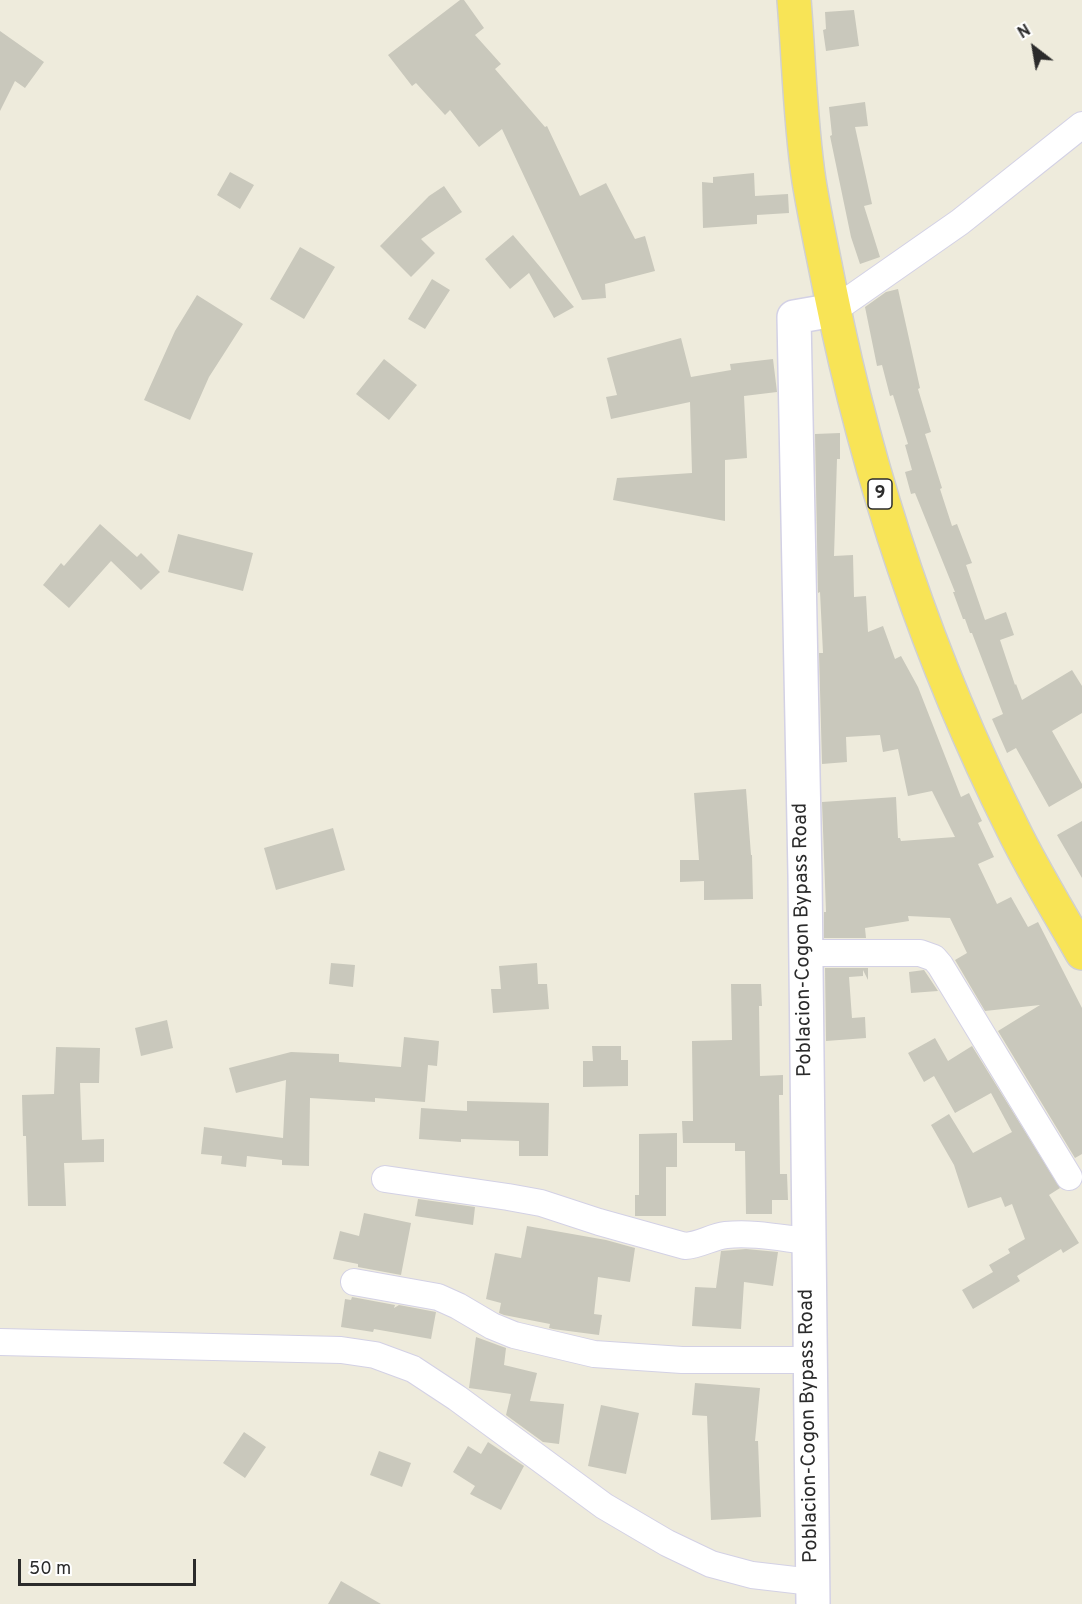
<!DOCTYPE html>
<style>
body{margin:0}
#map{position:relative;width:1082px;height:1604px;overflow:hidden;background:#eeebdc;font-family:Overpass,sans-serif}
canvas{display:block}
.north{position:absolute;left:1004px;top:18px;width:60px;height:60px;-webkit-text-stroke:4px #fff;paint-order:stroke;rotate:329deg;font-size:16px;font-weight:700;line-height:24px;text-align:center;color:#2b2b2b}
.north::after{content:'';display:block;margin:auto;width:21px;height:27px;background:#2b2b2b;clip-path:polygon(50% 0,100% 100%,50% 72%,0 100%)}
.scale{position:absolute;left:18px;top:1559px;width:178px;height:27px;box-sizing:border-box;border:3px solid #2b2b2b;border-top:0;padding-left:8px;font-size:18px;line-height:21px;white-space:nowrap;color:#2b2b2b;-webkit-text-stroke:4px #fff;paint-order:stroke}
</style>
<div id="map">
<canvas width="1082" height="1604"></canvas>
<div class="north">N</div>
<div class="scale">50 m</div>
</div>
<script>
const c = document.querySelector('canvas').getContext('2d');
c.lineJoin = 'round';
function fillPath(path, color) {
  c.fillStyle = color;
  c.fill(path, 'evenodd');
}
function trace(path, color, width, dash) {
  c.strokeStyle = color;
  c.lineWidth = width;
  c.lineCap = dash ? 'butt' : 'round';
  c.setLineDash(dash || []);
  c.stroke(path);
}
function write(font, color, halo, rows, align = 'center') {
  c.font = font + ' Overpass,sans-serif';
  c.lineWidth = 5;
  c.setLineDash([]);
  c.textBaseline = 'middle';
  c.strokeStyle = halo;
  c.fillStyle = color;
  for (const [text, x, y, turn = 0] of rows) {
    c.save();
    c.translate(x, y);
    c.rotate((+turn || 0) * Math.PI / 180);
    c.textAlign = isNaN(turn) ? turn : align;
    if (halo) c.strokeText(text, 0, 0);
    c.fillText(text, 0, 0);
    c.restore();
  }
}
const building = new Path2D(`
 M460,0h4l20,28 -9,7 26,29 -6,5 50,58 2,-1 33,70 26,-13 29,56 10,-3 10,35 -50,13 1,14 -24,2 -80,-171 -23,18 -29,-37 -5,5 -29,-32 -4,3 -24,-31z
 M854,10l5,36 -33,5 -3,-21 3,-1 -1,-17z
 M0,31l44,31 -19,26 -10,-7 -15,30z
 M865,102l3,24 -13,1 17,77 -8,2 16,51 -20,7 -9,-27 -21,-101 2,-1 -3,-28z
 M230,172l24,13 -14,24 -23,-14z
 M754,173l1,23 33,-2 1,19 -32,2v9l-54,4 -1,-46 11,1v-6z
 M444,186l18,26 -41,27 14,14 -24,24 -31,-31 49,-50z
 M513,235l17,20 44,52 -20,11 -25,-45 -19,16 -25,-30z
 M300,247l35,20 -31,52 -34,-20z
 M432,279l18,11 -25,39 -17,-10z
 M898,289l22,99 -2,1 13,43 -6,2 17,54 -2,1 12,37 5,-2 15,39 -6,2 19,55 21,-8 8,23 -14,5 15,45 1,-1 6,16 50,-30 10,16v27l-30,18 30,53v4l-33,19 -33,-59 -9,5 -15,-34 11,-5 -31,-81h-2l-5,-14h-2l-10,-27h2l-40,-99 -4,1 -6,-22 7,-2 -7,-25 3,-1 -15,-49 -3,1 -8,-31 -5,1 -12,-59 21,-15z
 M197,295l46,29 -34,53 -19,43 -46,-20 31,-69z
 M681,338l10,39 40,-7 -1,-6 43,-5 4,33 -33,4 3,62 -22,2v61l-112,-21 4,-22 75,-5 -2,-71 -79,17 -5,-22 11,-2 -10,-37z
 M384,359l33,26 -28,35 -33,-26z
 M840,433v26h-3l-3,97 19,-1 1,42 12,-1 2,36 15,-6 12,33 6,-3 17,31 43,110 8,-4 13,28 -4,2 16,34 -16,7 19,40 14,-7 17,30 10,-5 44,86v146l-7,4 -77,-127 42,-26 -55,6 -30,-51 12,-7 -17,-35 -42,-2 1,5 -44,7 1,10h-42v-26h2l-4,-110 74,-5 2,41h2l1,3 54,-4 -23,-46 -24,5 -10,-47 -15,3 -3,-17 -34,2 1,25 -25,2 -3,-111h4l-3,-61 -2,1 -3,-159z
 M100,524l37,33 4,-4 19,19 -19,18 -30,-29 -42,47 -26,-23 18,-22 3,3z
 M178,534l75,19 -10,38 -75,-19z
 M746,789l5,66h1l1,44 -49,1v-19l-24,1v-22h19l-5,-67z
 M1082,821v57l-25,-43z
 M333,828l12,42 -69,20 -12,-42z
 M331,963l24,2 -2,22 -24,-3z
 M537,963l1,21h9l2,25 -56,4 -2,-24h10l-2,-23z
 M825,968h43v12l-5,-10v6l-14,1 3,41 13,-1 1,21 -40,3z
 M924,970l14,21 -27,2 -2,-21z
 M731,984h30l1,22h-3l1,70 23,-1v20h-4l1,79h7l1,26h-16v14h-26l-1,-63h-10v-8h-52l-1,-22h11l-1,-80 40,-1z
 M167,1020l6,28 -32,8 -6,-28z
 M404,1037l35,4 -2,25 -9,-1 -3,37 -50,-4v4l-65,-4 -1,68 -27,-1v-5l-35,-4 -1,11 -25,-3 1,-8 -21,-2 3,-27 79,11 3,-58 -50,13 -7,-25 62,-16 48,2v8l62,5z
 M935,1038l13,23 24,-15 88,142 -11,7 30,48 -16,10 -2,-4 -44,27 3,5 -47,28 -11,-19 31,-18 -4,-7 21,-12 -2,-4 17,-10 -13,-35 -7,3 -4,-10 -33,11 -14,-43 -23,-40 18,-11 24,39 39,-21 -21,-39 -36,20 -21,-37 -10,6 -16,-29z
 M592,1046h29v14h7v26l-45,1v-26h10z
 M56,1047l44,1 -1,35h-19l2,57 22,-1v23l-40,1 2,43h-38l-2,-70h-3l-1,-41 32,-1z
 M467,1101l82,2 -1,53h-29v-15l-58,-2v3l-42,-3 2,-31 46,3z
 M677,1133v34h-11v49h-31v-21h4v-61z
 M418,1199l57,8 -2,18 -58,-9z
 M364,1213l47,10 -10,52 -43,-8v-3l-25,-5 7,-28 19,5z
 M527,1226l79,14 29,8 -5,34 -32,-5 -4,37 8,1 -3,20 -46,-6 -4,-1 1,-4 -46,-9 -5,-2 2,-10 -15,-4 9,-46 26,5z
 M746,1249l32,3 -5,34 -29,-4 -3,47 -49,-3 3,-39 21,1 5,-37z
 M352,1297l43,8 -1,3 5,-3 37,7 -5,27 -57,-10 -1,3 -32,-5 4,-28 6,1z
 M476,1337l30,11 -2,17 33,8 -7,28 34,3 -5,40 -16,-2 -37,-27 5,-21 -42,-6z
 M695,1383l65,5 -5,53h3l3,76 -50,3 -4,-104 -15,-1z
 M601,1405l38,8 -13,61 -38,-8z
 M244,1432l22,15 -21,31 -22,-15z
 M488,1442l36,24 -23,44 -31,-16 5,-8 -22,-14 15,-26 13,8z
 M379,1451l32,12 -9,24 -32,-12z
 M341,1581l40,23h-53z`);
const minor = new Path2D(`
 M834,310l126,-88 122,-97
 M804,953h116l14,5 6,7 129,212
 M385,1179l123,18 33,6 58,19 86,24c15,-1 26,-9 41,-11 26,-3 55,3 81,6
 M354,1282l84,15 20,9 34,20 22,9 80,19 88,6h127
 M0,1342l341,8 34,5 38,14 44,29 147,108 63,37 44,21 41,11 60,7`);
const secondary = new Path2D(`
 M813,1604l-8,-729 -11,-558 40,-7`);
const trunk = new Path2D(`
 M794,0c5,60 6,122 15,181 6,37 14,73 21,109 38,189 97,367 183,539 21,43 46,83 69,124`);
const shields = [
 [880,494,24]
];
const shieldNames = [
 ["9",880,494]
];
const streetNames = [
 ["Poblacion-Cogon Bypass Road",804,940,-91],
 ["Poblacion-Cogon Bypass Road",810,1426,-91]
];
fillPath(building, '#c9c8bc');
trace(minor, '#d3d1e5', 28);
trace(secondary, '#d3d1e5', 36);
trace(trunk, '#d0d0d0', 36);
trace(minor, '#fff', 26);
trace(secondary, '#fff', 33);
trace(trunk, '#f8e456', 33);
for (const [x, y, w] of shields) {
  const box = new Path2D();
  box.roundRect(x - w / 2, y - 15, w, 30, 4.5);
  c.fillStyle = '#fff';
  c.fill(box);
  trace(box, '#2b2b2b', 1.5);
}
write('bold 18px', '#2b2b2b', null, shieldNames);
write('20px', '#2b2b2b', '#fff', streetNames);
</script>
